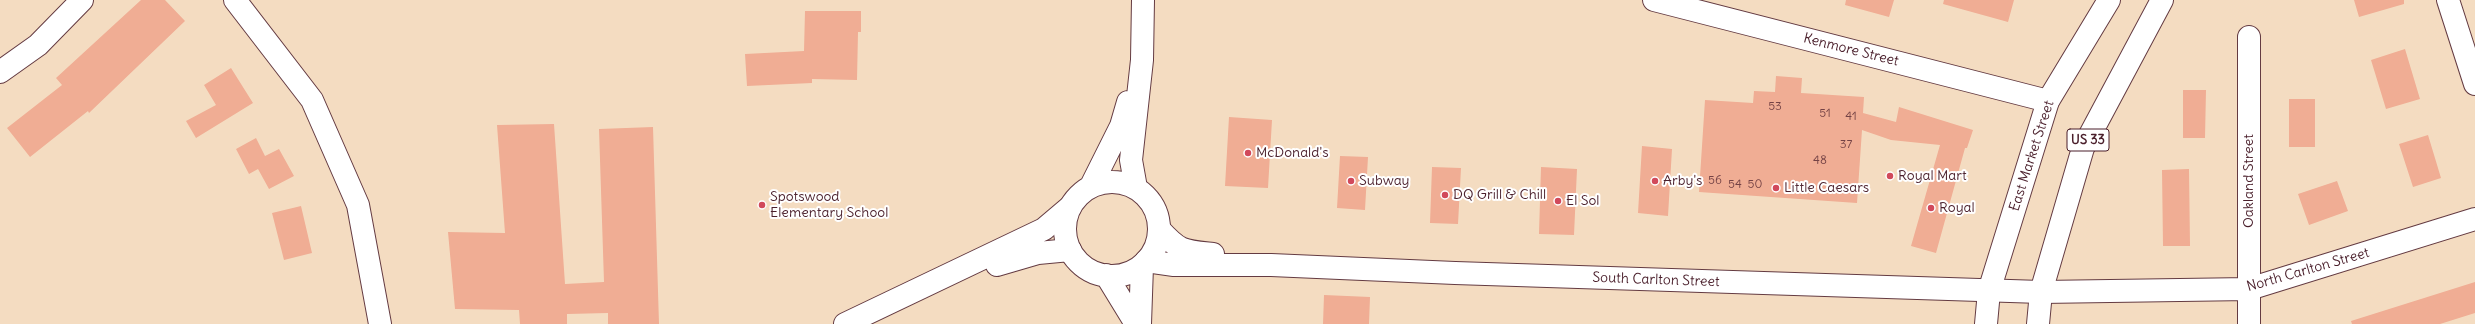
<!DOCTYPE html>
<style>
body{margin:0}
canvas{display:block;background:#f4dcc1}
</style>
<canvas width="2475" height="324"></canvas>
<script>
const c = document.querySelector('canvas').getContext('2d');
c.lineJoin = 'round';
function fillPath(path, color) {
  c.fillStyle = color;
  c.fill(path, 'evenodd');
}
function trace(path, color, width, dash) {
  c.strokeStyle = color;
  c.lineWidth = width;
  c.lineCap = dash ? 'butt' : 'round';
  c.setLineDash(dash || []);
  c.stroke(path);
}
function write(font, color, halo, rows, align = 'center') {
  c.font = font + ' Delius,sans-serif';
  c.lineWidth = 4;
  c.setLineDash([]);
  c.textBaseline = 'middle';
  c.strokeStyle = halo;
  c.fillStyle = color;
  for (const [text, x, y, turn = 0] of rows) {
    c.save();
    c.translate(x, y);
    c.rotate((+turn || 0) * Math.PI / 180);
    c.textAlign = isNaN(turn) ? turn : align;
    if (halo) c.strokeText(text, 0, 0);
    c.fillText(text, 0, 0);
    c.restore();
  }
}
const building = new Path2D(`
 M141,0h24l20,21 -96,92 -1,-2 -58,46 -23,-29 55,-43 -6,-7z
 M1846,0h48l-5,17 -44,-12z
 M1944,0h70l-6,22 -65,-18z
 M2354,0h50v4l-45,13z
 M805,11h56v21h-3l-1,48 -45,-1v4l-65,3 -2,-32 59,-3z
 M2405,49l15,50 -34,10 -15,-49z
 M231,68l22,35 -57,35 -10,-17 30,-16 -12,-20z
 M1776,76l26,2 -1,15 63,4 -1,16 33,9 3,-15 74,23 -6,18h-2l-29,105 -25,-7 29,-101 -49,-5 -29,-10 -5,73 -158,-11 6,-92 48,3 1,-12 21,1z
 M2183,90h23l-1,48h-22z
 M2289,99h26v48h-26z
 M1229,117l43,3 -4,68 -43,-2z
 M554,124l11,160 39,-2 -5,-153 54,-2 6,197h-51v-11l-41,1v10h-47l-1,-14 -64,-1 -7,-77 57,1 -8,-108z
 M2428,135l13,43 -28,9 -14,-43z
 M256,138l9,18 14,-7 15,27 -25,13 -11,-20 -9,5 -13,-25z
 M1642,146l30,3 -4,67 -30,-3z
 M1340,156l28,1 -3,53 -28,-2z
 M1432,167l29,1 -3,56 -28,-1z
 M1541,167l36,2 -3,66 -35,-1z
 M2189,169l1,77h-27l-1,-76z
 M2337,181l11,30 -39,14 -11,-31z
 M301,206l11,47 -28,7 -12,-47z
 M2475,282v31l-35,11h-88l-1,-3z
 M1324,295l46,2 -1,27h-46z`);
const minor = new Path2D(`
 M235,0l77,100 46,105 22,119
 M1654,0l394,101
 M2448,0l27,84
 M0,72l38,-27 44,-45
 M997,265l41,-12 32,-3
 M2041,292l208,-3 226,-70
 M845,324l199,-95 26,-22
 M2249,324v-287`);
const tertiary = new Path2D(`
 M1159,229c21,23 24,22 54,25
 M1146,261l28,4h97l184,8 586,19`);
const secondary = new Path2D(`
 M1065 229a47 47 0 1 1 94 0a47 47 0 1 1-94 0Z
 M1091,186l30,-60 7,-24
 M1136,188l-5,-28 11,-100 1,-60
 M1106,275l30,49
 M1140,324l2,-58`);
const primary = new Path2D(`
 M1986,324l3,-33 59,-190 61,-101
 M2038,324l3,-32 42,-144 79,-148`);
const markers = [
 [1248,153,4,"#d1495b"],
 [1890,176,4,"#d1495b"],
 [1351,181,4,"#d1495b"],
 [1655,181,4,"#d1495b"],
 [1776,188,4,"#d1495b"],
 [1445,195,4,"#d1495b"],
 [1558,201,4,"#d1495b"],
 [762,205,4,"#d1495b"],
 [1931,208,4,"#d1495b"]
];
const numberNames = [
 ["53",1775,107],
 ["51",1825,114],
 ["41",1851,117],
 ["37",1846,145],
 ["48",1820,161],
 ["56",1715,181],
 ["54",1735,185],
 ["50",1755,185]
];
const shields = [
 [2088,140,42]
];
const shieldNames = [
 ["US 33",2088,140]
];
const streetNames = [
 ["Kenmore Street",1851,50,14],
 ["East Market Street",2032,156,-72],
 ["Oakland Street",2249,181,-90],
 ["North Carlton Street",2308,270,-16],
 ["South Carlton Street",1656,280,2]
];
const poiNames = [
 ["McDonald's",1256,153],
 ["Royal Mart",1898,176],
 ["Subway",1359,181],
 ["Arby's",1663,181],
 ["Little Caesars",1784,188],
 ["DQ Grill & Chill",1453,195],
 ["Spotswood",770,197],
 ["Elementary School",770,213],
 ["El Sol",1566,201],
 ["Royal",1939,208]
];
fillPath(building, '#f0ad94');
trace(minor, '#643b42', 24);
trace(tertiary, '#643b42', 24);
trace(secondary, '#643b42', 24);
trace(primary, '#643b42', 24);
trace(minor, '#fff', 22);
trace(tertiary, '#fff', 22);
trace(secondary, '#fff', 22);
trace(primary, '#fff', 22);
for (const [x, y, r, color] of markers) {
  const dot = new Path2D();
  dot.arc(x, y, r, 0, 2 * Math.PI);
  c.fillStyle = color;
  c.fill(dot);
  trace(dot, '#fff', 1.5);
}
write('12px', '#744245', null, numberNames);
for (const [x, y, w] of shields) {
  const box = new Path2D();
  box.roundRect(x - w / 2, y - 11, w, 22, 3);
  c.fillStyle = '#fff';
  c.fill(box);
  trace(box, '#4a1f2b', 1);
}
write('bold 13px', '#4a1f2b', null, shieldNames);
write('14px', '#4a1f2b', '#fff', streetNames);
write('14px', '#4a1f2b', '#fff', poiNames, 'left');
</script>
